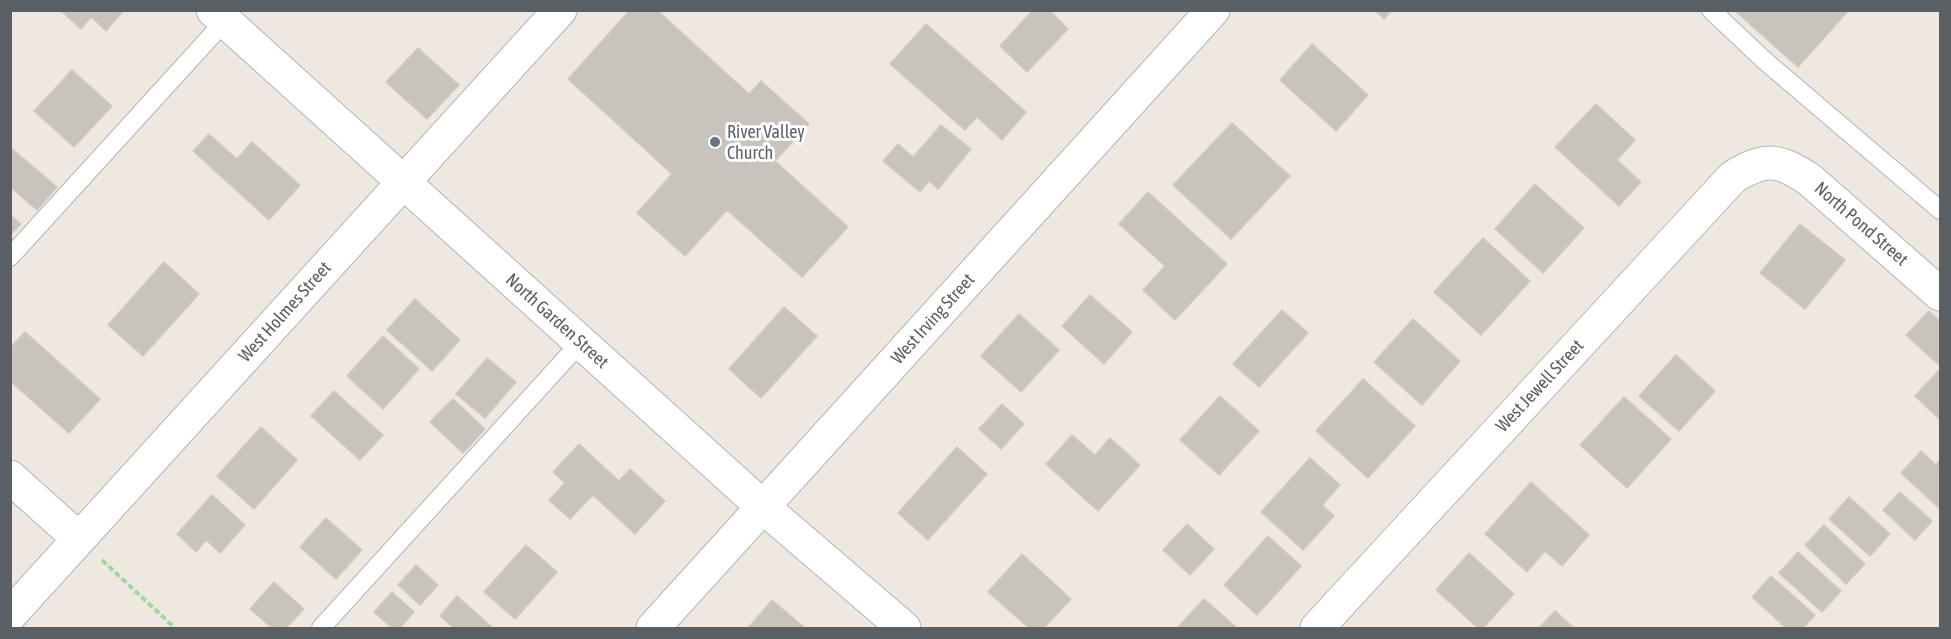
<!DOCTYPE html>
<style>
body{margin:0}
#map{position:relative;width:1951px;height:639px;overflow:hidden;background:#eee8e0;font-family:"Asap Condensed",sans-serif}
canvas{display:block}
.frame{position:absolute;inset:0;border:12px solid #595f63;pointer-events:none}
</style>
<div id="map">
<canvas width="1951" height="639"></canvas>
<div class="frame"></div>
</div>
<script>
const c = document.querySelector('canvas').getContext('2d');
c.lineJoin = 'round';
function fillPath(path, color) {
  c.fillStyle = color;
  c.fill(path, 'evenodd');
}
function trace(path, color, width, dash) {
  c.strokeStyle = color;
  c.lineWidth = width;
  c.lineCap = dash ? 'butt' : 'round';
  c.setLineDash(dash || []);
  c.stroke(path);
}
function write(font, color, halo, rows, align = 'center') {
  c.font = font + ' "Asap Condensed",sans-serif';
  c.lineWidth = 6;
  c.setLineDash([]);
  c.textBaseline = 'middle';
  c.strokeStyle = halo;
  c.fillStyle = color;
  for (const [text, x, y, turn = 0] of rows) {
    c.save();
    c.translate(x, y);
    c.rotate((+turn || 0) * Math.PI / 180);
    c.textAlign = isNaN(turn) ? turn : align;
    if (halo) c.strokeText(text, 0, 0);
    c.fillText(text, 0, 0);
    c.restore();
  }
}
const building = new Path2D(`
 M60,10h64l-18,21 -15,-14 -10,12z
 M630,10h27l92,84 12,-13 48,43 -34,37 73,66 -46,50 -75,-67 -42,46 -48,-43 35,-39 -104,-95z
 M1033,10h16l19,19 -41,43 -27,-26z
 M1375,10h17l-8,9z
 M1734,10h115l-51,57z
 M926,24l100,88 -24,28 -25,-23 -12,13 -75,-66z
 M1312,44l56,51 -32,36 -56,-51z
 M418,48l41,37 -32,34 -41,-37z
 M72,70l40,36 -38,41 -40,-36z
 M1596,104l39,36 -18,20 24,22 -22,24 -64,-59z
 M1232,123l58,53 -59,63 -58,-54z
 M941,125l30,24 -33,40 -9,-8 -9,11 -37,-31 15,-17 15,13z
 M209,134l28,25 15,-17 48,43 -31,35 -76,-69z
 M10,147l47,40 -20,23 -27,-23z
 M1535,184l49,44 -41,45 -48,-44z
 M1148,192l79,72 -52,56 -32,-30 22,-24 -46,-42z
 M10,215l11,9 -11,11z
 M1800,224l45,36 -40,49 -45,-36z
 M1483,238l47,43 -49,54 -47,-43z
 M164,262l35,32 -56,62 -35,-31z
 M1090,295l42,37 -28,32 -42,-38z
 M415,299l45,41 -28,31 -45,-41z
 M784,307l33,29 -56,62 -32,-29z
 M1282,310l26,23 -49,54 -26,-23z
 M1929,311l11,10v45l-34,-31z
 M1019,314l40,36 -38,42 -40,-36z
 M1413,319l47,42 -38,44 -48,-43z
 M25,332l75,67 -31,34 -59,-52v-33z
 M383,336l36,33 -36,40 -36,-33z
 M1676,355l39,36 -36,40 -40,-35z
 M487,358l29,24 -31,36 -29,-24z
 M1940,369v51l-25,-24z
 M1363,379l52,47 -47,52 -52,-47z
 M334,391l49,44 -23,25 -49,-44z
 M1220,396l39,35 -40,44 -39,-35z
 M1624,397l47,42 -44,49 -47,-43z
 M453,399l32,30 -22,24 -33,-31z
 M1002,404l22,20 -23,25 -22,-20z
 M261,427l36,33 -43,49 -37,-33z
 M1072,435l23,20 15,-17 30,27 -42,46 -52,-47z
 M579,444l40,37 11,-12 35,32 -30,33 -42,-39 -23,24 -21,-19 16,-17 -12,-11z
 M957,447l30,27 -59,66 -30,-27z
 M1921,451l15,14 4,-5v49l-39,-36z
 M1310,458l30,27 -18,20 12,11 -31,34 -42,-38z
 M1531,482l58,53 -27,31 -17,-15 -18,21 -42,-38z
 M1900,492l32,29 -17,19 -32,-30z
 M212,495l33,30 -25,28 -14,-13 -10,12 -19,-18z
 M1849,497l41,37 -20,22 -41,-37z
 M326,518l36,32 -26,29 -36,-32z
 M1187,524l27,25 -24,26 -27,-25z
 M1824,525l41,39 -19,20 -41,-39z
 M1268,536l33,30 -44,49 -33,-30z
 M526,545l31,27 -42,47 -31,-27z
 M1798,552l43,39 -19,21 -43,-39z
 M1469,553l45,41 -31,34h-5l-42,-38z
 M1022,554l49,45 -27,29h-15l-41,-36z
 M416,565l22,20 -18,20 -22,-20z
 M1771,576l44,39 -12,13h-17l-34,-31z
 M274,582l30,27 -18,19h-14l-22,-19z
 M392,592l22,20 -14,16h-8l-18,-16z
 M457,596l36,32h-39l-14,-12z
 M1204,599l33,29h-60z
 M772,600l33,28h-57z
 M1555,611l19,17h-35z`);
const path = new Path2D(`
 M102,560l73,68`);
const service = new Path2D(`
 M1711,10l54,51 175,149
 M10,257l215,-236
 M321,628l260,-286`);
const minor = new Path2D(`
 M213,10l550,497 141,121
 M10,477l69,62
 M10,615l550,-605
 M1317,628l416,-451c33,-20 46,-18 77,3l130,114`);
const tertiary = new Path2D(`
 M653,628l560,-618`);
const markers = [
 [715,142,6,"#6b7280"]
];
const worshipNames = [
 ["River Valley",727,132],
 ["Church",727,153]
];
const streetNames = [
 ["North Pond Street",1861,224,41],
 ["West Holmes Street",285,312,-48],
 ["West Irving Street",933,319,-48],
 ["North Garden Street",557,321,42],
 ["West Jewell Street",1540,386,-47]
];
fillPath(building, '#c8c3bd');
trace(building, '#d2c9be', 1.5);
trace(service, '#b1b5b9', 20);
trace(minor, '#b1b5b9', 35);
trace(tertiary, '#b1b5b9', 35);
trace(path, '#9ddaa2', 4, [6, 3]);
trace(service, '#fff', 18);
trace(minor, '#fff', 33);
trace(tertiary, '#fff', 33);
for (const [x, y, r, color] of markers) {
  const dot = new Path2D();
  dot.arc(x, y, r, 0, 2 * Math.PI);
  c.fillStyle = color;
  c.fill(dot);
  trace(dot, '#fff', 2);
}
write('18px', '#5b616d', '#fff', worshipNames, 'left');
write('18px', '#595f63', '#fff', streetNames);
</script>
